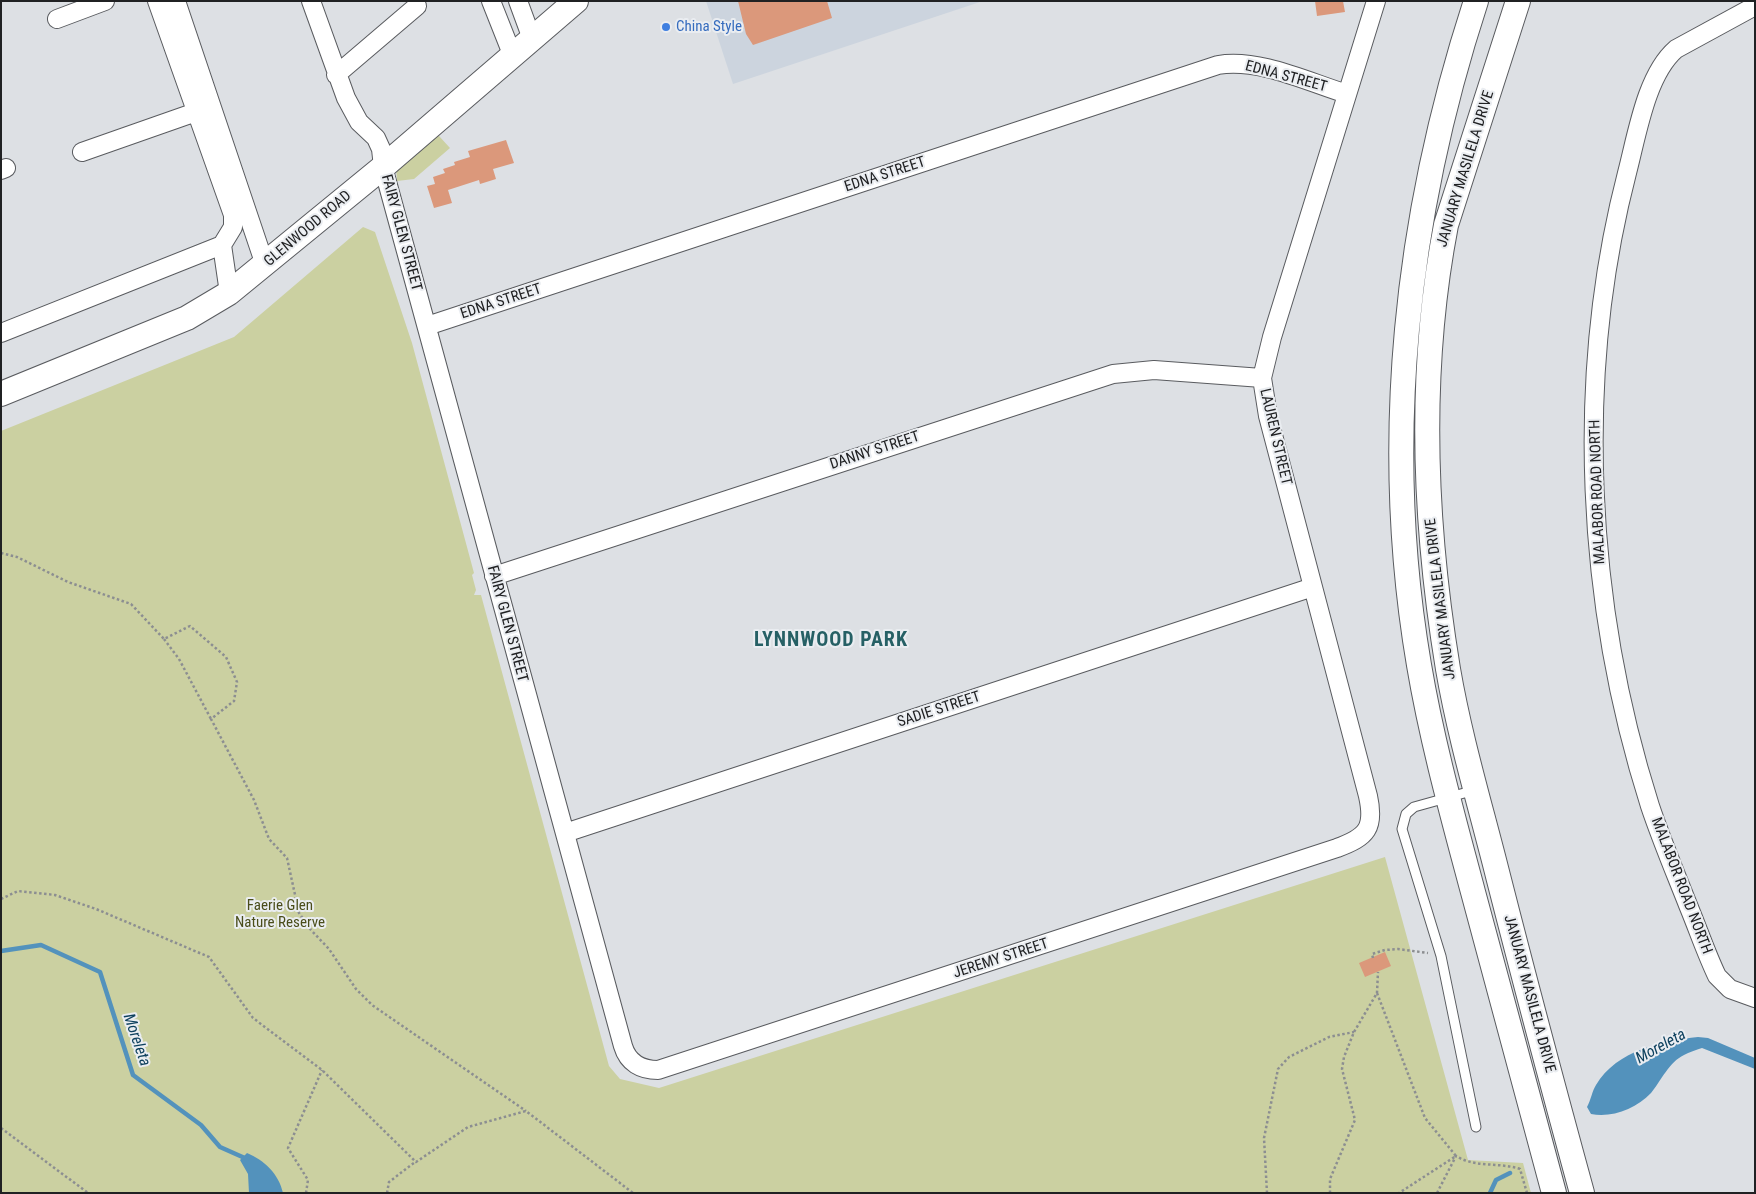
<!DOCTYPE html>
<style>
body{margin:0}
#map{position:relative;width:1756px;height:1194px;overflow:hidden;background:#dde0e4;font-family:"Roboto Condensed",sans-serif}
canvas{display:block}
.frame{position:absolute;inset:0;border:2px solid #202123;pointer-events:none}
</style>
<div id="map">
<canvas width="1756" height="1194"></canvas>
<div class="frame"></div>
</div>
<script>
const c = document.querySelector('canvas').getContext('2d');
c.lineJoin = 'round';
function fillPath(path, color) {
  c.fillStyle = color;
  c.fill(path, 'evenodd');
}
function trace(path, color, width, dash) {
  c.strokeStyle = color;
  c.lineWidth = width;
  c.lineCap = dash ? 'butt' : 'round';
  c.setLineDash(dash || []);
  c.stroke(path);
}
function write(font, color, halo, rows, align = 'center') {
  c.font = font + ' "Roboto Condensed",sans-serif';
  c.lineWidth = 4;
  c.setLineDash([]);
  c.textBaseline = 'middle';
  c.strokeStyle = halo;
  c.fillStyle = color;
  for (const [text, x, y, turn = 0] of rows) {
    c.save();
    c.translate(x, y);
    c.rotate((+turn || 0) * Math.PI / 180);
    c.textAlign = isNaN(turn) ? turn : align;
    if (halo) c.strokeText(text, 0, 0);
    c.fillText(text, 0, 0);
    c.restore();
  }
}
const built = new Path2D(`
 M706,1h277l-250,83z`);
const green = new Path2D(`
 M429,125l21,23 -36,31 -17,2 -1,-15z
 M363,227l12,5 37,111 62,230 -2,2 4,15 -2,5h7l128,471 11,13 39,9 726,-231 83,303 55,3 8,30h-1530v-762l233,-94z`);
const water = new Path2D(`
 M1698,1037l10,1 47,20v11l-53,-21c-6,2 -13,4 -18,7 -15,7 -23,26 -33,38 -15,16 -39,25 -60,21l-4,-7c4,-7 5,-16 9,-22 21,-35 66,-44 102,-48z
 M247,1153c17,7 32,21 36,40h-34l-1,-19 -8,-14z`);
const stream = new Path2D(`
 M1,951l40,-6 59,27 33,103 68,50 19,22 27,12
 M1490,1193l6,-13 14,-7`);
const building = new Path2D(`
 M738,1h89l5,17 -79,27 -7,-11z
 M1315,1h28l2,11 -28,4z
 M506,140l8,23 -21,6 3,10 -16,5 -1,-4 -31,10 4,13 -18,5 -7,-22 8,-2 -2,-7 12,-4 -2,-4 12,-4 -1,-3 16,-5 -2,-6z
 M1385,952l6,14 -26,11 -6,-14z`);
const path = new Path2D(`
 M1,553l16,4 51,25 63,22 33,35 26,-13 36,31 11,25 -3,19 -23,18 43,81 15,39 18,19 12,55 12,17 18,19 27,40 16,16 154,106
 M164,639l15,20 32,60
 M1,899l17,-8 37,4 41,14 113,48 44,61 69,52 94,92 52,-35 58,-16 107,82
 M1373,958l-1,-4 13,-4 13,-1 30,4
 M1377,993l48,125 31,38 -57,37
 M1,1128l87,65
 M306,1193l2,-13 -20,-32 34,-78
 M387,1193l2,-11 26,-20
 M1267,1193l-3,-55 14,-69 11,-12 40,-20 25,-5
 M1330,1193v-14l25,-59 -13,-51 2,-12 10,-25 23,-39 1,-21
 M1437,1193l19,-37c19,12 43,6 64,13l7,24`);
const lane = new Path2D(`
 M1475,790l-61,17 -8,7 -4,15 39,127 35,171`);
const street = new Path2D(`
 M157,1l76,214v12l-11,18 7,48
 M176,1l89,264
 M311,1l35,97 13,24 17,16 5,11 2,18 240,879c5,17 18,24 35,24l679,-222c30,-11 38,-20 31,-52l-100,-380 -6,-38 10,-41 104,-336
 M491,1l21,53
 M518,1l14,38
 M1755,6l-79,43c-30,26 -39,86 -49,124 -53,204 -41,432 23,633 11,33 25,66 38,99 10,24 18,48 29,71l13,13 25,9
 M57,19l48,-18
 M336,75l81,-69
 M82,152l114,-40
 M1,170l5,-2
 M427,326l791,-261c41,-7 90,17 129,29
 M1,333l221,-88
 M494,576l619,-202 41,-4 108,8
 M565,833l748,-246`);
const secondary = new Path2D(`
 M1476,1c-70,214 -95,441 -57,664 13,77 34,152 54,227 26,100 54,200 81,301
 M1518,1l-72,224c-28,145 -22,299 2,444 12,70 33,139 50,207 27,106 55,211 84,317
 M1,394l186,-76 42,-25 154,-126 193,-166`);
const markers = [
 [666,27,5,"#3f7fe0"]
];
const shopNames = [
 ["China Style",676,27]
];
const streetNames = [
 ["EDNA STREET",1286,77,15],
 ["JANUARY MASILELA DRIVE",1466,169,-73],
 ["EDNA STREET",885,175,-18],
 ["GLENWOOD ROAD",308,229,-40],
 ["FAIRY GLEN STREET",401,233,75],
 ["EDNA STREET",501,302,-18],
 ["LAUREN STREET",1275,437,77],
 ["DANNY STREET",875,451,-18],
 ["MALABOR ROAD NORTH",1598,492,-92],
 ["JANUARY MASILELA DRIVE",1441,599,-97],
 ["FAIRY GLEN STREET",507,624,75],
 ["SADIE STREET",939,710,-18],
 ["MALABOR ROAD NORTH",1681,886,69],
 ["JEREMY STREET",1001,959,-18],
 ["JANUARY MASILELA DRIVE",1529,994,75]
];
const parkNames = [
 ["Faerie Glen",280,906],
 ["Nature Reserve",280,923]
];
const waterNames = [
 ["Moreleta",136,1040,71],
 ["Moreleta",1661,1047,-29]
];
const districtNames = [
 ["LYNNWOOD PARK",831,641]
];
fillPath(built, '#ccd4de');
fillPath(green, '#cbd0a1');
fillPath(water, '#5392bc');
trace(stream, '#5392bc', 4.5);
fillPath(building, '#db987b');
trace(lane, '#595b5f', 11);
trace(street, '#595b5f', 20);
trace(secondary, '#595b5f', 26);
trace(path, '#8c8e91', 2.5, [2.5, 2.5]);
trace(lane, '#fff', 9);
trace(street, '#fff', 18);
trace(secondary, '#fff', 24);
for (const [x, y, r, color] of markers) {
  const dot = new Path2D();
  dot.arc(x, y, r, 0, 2 * Math.PI);
  c.fillStyle = color;
  c.fill(dot);
  trace(dot, '#eaedf1', 2);
}
write('15px', '#366cbe', '#eaedf1', shopNames, 'left');
write('15px', '#202123', '#eaedf1', streetNames);
write('15px', '#4a4d1a', '#eaedf1', parkNames);
write('italic 16px', '#0e415e', '#eaedf1', waterNames);
c.letterSpacing = '1px';
write('bold 20px', '#266065', '#eaedf1', districtNames);
c.letterSpacing = '0px';
</script>
